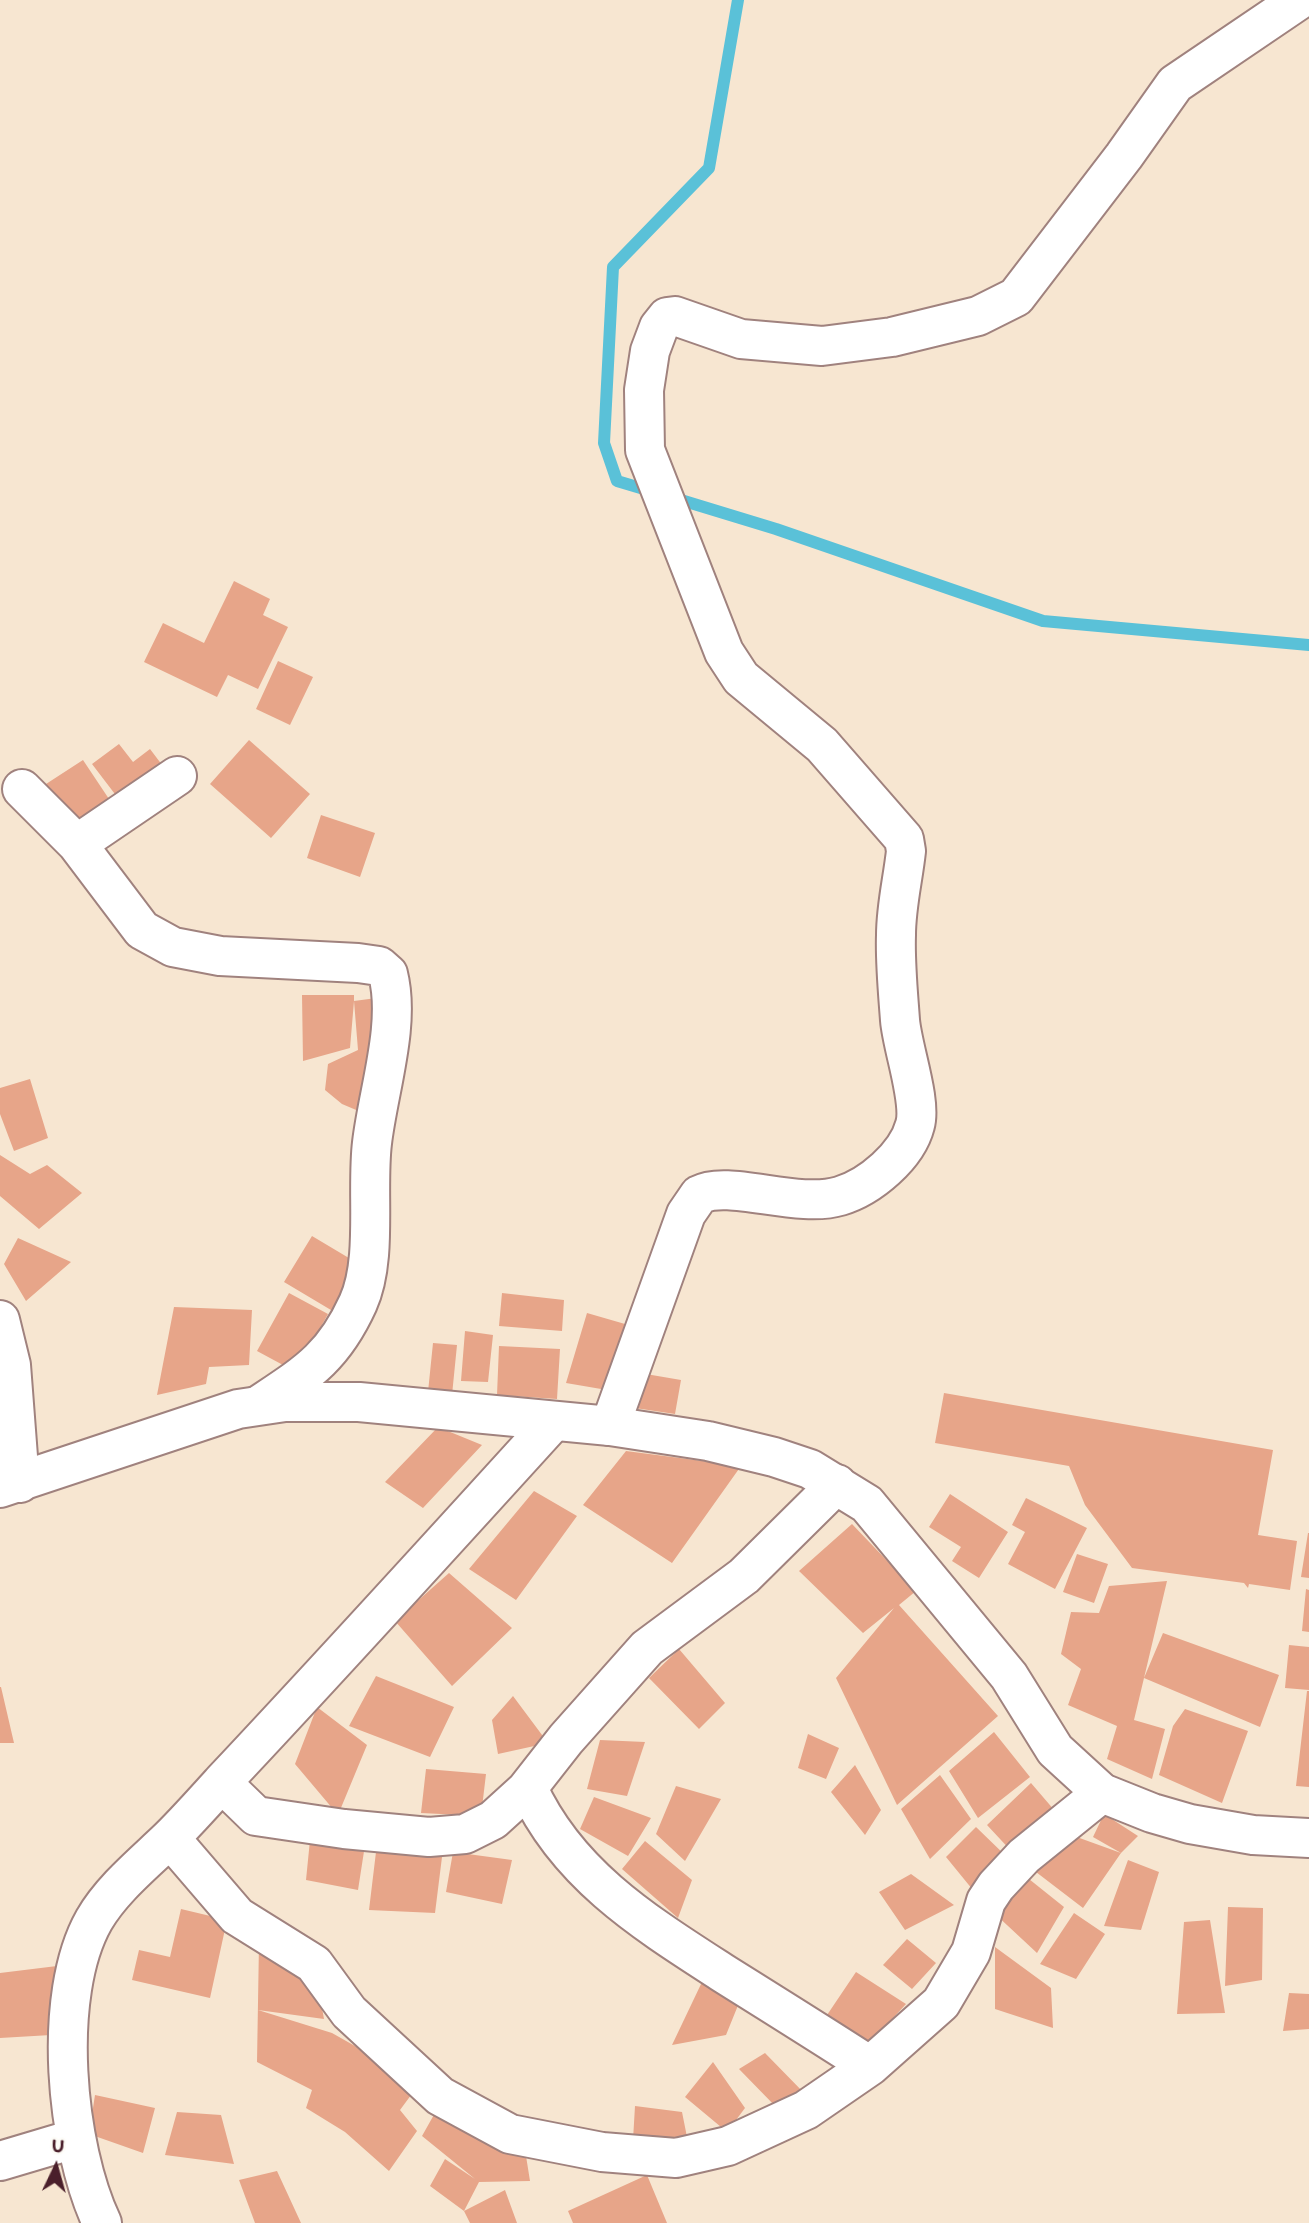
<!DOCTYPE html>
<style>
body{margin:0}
#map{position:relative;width:1309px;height:2223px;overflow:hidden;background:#f7e6d1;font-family:Itim,sans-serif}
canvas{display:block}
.north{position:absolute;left:21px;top:2132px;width:70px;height:70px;-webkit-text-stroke:5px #fdfcf7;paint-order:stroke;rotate:5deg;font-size:19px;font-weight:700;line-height:28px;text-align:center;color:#4a1f2b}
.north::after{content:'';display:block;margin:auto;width:24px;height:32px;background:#4a1f2b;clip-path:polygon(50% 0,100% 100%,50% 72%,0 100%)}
</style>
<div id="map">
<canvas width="1309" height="2223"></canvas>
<div class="north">U</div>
</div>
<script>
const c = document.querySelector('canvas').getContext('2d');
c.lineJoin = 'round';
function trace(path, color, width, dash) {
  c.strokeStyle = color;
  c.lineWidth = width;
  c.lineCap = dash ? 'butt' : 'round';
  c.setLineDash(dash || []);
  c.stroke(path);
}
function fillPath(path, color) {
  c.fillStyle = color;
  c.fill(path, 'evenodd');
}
const stream = new Path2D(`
 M654,492l-37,-11 -13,-38 9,-176 96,-99 29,-168
 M671,497l105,32 267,92 266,24`);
const building = new Path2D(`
 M234,581l36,18 -7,16 25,12 -30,62 -30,-14 -11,22 -73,-35 19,-39 41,20z
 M278,661l35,16 -23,48 -34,-16z
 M249,740l61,54 -39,44 -61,-54z
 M119,744l14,18 17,-13 31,41 -44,33 -45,-59z
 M83,760l32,48 -36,25 -33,-49z
 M321,815l54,18 -15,44 -53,-19z
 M302,995h52v6l30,-4 -16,118 -26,-11 -17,-14 3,-26 30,-14 -4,-49 -4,47 -47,13z
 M30,1079l18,59 -34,13 -14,-37v-26z
 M0,1155l30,19 17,-9 35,28 -43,36 -39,-33z
 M312,1236l52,31 -28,46 -52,-31z
 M18,1238l53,24 -45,39 -22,-37z
 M289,1293l39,21 -32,58 -39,-21z
 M502,1293l62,7 -2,31 -63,-5z
 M174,1307l78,3 -3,55 -40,2 -3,17 -49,11z
 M587,1313l38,11 -18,66 -41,-7z
 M465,1331l28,4 -5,47 -27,-1z
 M433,1343l24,2 -5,50 -24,-3z
 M499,1346l61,3 -3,50 -60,-4z
 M640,1373l41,7 -6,34 -40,-6z
 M944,1393l329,57 -15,85 39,6 -7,49 -41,-6 -1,4 -4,-5 -112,-15 -47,-63 -16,-39 -134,-23z
 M438,1427l44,18 -59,63 -38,-26z
 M626,1451l115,15 -69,97 -89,-58z
 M534,1491l43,25 -61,84 -47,-31z
 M950,1494l58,38 -29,46 -27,-17 9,-14 -32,-20z
 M1026,1498l61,30 -32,61 -47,-25 17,-32 -13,-7z
 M852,1524l64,67 -17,14 99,111 -101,89 -61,-127 58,-70 -31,25 -64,-62z
 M1308,1533h1v45l-8,-1z
 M1077,1554l31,10 -14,39 -31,-11z
 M449,1573l63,55 -60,58 -57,-65z
 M1167,1581l-23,97 19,-45 116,42 -19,52 -116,-49 -10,42 31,9 -13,50 -45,-20 10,-33 -49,-21 13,-36 -20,-15 10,-42 28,1 10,-27z
 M1306,1589l3,1v42l-7,-1z
 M1289,1645l20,2v43l-24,-2z
 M679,1649l46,54 -26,26 -50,-51z
 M376,1676l78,31 -24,50 -81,-31z
 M0,1687h1l13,56h-14z
 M1307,1691h2v96l-13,-1z
 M513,1696l35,47 -50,11 -6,-34z
 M317,1707l50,38 -29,70 -43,-51z
 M1185,1709l63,22 -26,72 -63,-28 14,-49z
 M994,1732l36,45 -52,41 -29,-47z
 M808,1734l31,14 -13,31 -28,-11z
 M600,1740l45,2 -18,54 -40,-7z
 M855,1765l26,45 -16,25 -34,-43z
 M426,1769l60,5 -5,42 -60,-3z
 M940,1775l31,44 -41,40 -29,-50z
 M1031,1783l30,35 -47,36 -27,-29z
 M676,1786l45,13 -36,62 -29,-27z
 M594,1797l57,21 -23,38 -48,-27z
 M1104,1814l34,22 -17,17 -28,-16z
 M976,1827l32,31 -31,37 -31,-38z
 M1074,1836l47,17 -38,55 -47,-36z
 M310,1840l55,5 -7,45 -52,-10z
 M645,1841l47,39 -14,38 -56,-49z
 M376,1852l66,5 -7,56 -66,-3z
 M453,1852l59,8 -10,44 -56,-12z
 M1128,1860l31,12 -18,58 -37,-4z
 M911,1874l43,31 -49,25 -26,-38z
 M1024,1875l40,32 -27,46 -44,-41z
 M1228,1907l35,1 -1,72 -37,6z
 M181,1909l46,11 -17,78 -78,-18 7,-30 31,7z
 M1074,1913l31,21 -29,45 -36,-15z
 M1210,1920l15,93 -48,1 7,-92z
 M907,1939l29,24 -24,26 -29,-24z
 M259,1943l55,21 10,55 -66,-9 74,23 53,30 32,24 -17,23 17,21 -28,40 -44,-39 -39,-24 6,-18 -55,-28z
 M995,1947l56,41 2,40 -58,-19z
 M57,1966l-6,69 -51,3v-65z
 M856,1972l50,32 -38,41 -43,-27z
 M702,1982l39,16 -15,37 -54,10z
 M1289,1993l20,1v35l-26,2z
 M765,2053l42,43 -30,12 -38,-39z
 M713,2062l32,46 -18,24 -42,-35z
 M95,2095l60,13 -12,45 -54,-19z
 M440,2104l86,52 4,25 -51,1 -15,29 -34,-25 15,-27 30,20 -53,-43z
 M635,2106l47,6 6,30 -55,-2z
 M177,2112l44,3 13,49 -69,-9z
 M277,2171l24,52h-46l-16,-43z
 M647,2175l20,48h-94l-5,-12z
 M505,2190l12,33h-47l-6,-12z`);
const street = new Path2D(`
 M22,789l55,55 65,86 31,17 47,9 138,7 21,3 9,8c13,51 -10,117 -16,169 -6,49 6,116 -14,160 -25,55 -51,70 -99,102
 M77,844l100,-68
 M0,1320l11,45 9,118
 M610,1426l76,-212 13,-19c29,-16 98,14 141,1 30,-9 67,-40 75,-71 7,-24 -13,-78 -15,-105 -2,-28 -5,-57 -4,-85 0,-29 7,-56 10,-84l-2,-12 -82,-94 -81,-67 -17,-26 -79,-202 -1,-60 6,-39 9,-24 8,-10 8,-1 66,23 81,7 70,-9 86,-21 38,-19 108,-141 51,-72 124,-84
 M222,1783l34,33 88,13 85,8 36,-3 28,-14 33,-30 40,-51 81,-91 97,-72 93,-92
 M528,1788c40,88 119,136 198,187 48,30 96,60 144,91
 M170,1838l67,78 77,48 35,48 91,84 70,38 92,18 74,6 52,-12 78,-36 64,-44 71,-63 30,-51 15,-51 10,-15 28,-30 78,-63
 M0,2161l74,-22
 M102,2223c-36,-76 -51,-227 -8,-303 18,-31 49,-56 75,-81 19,-19 36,-38 54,-58 111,-118 220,-238 329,-358`);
const secondary = new Path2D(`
 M0,1488l238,-79 47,-7h74l251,24 98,15 66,16 36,12 57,35 142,172 46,74 47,43 50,20 38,11 63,11 56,3`);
trace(stream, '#5ac1d8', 12);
fillPath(building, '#e7a589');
trace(street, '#a0827e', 42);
trace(secondary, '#a0827e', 42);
trace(street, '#fff', 38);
trace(secondary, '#fff', 38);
</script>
